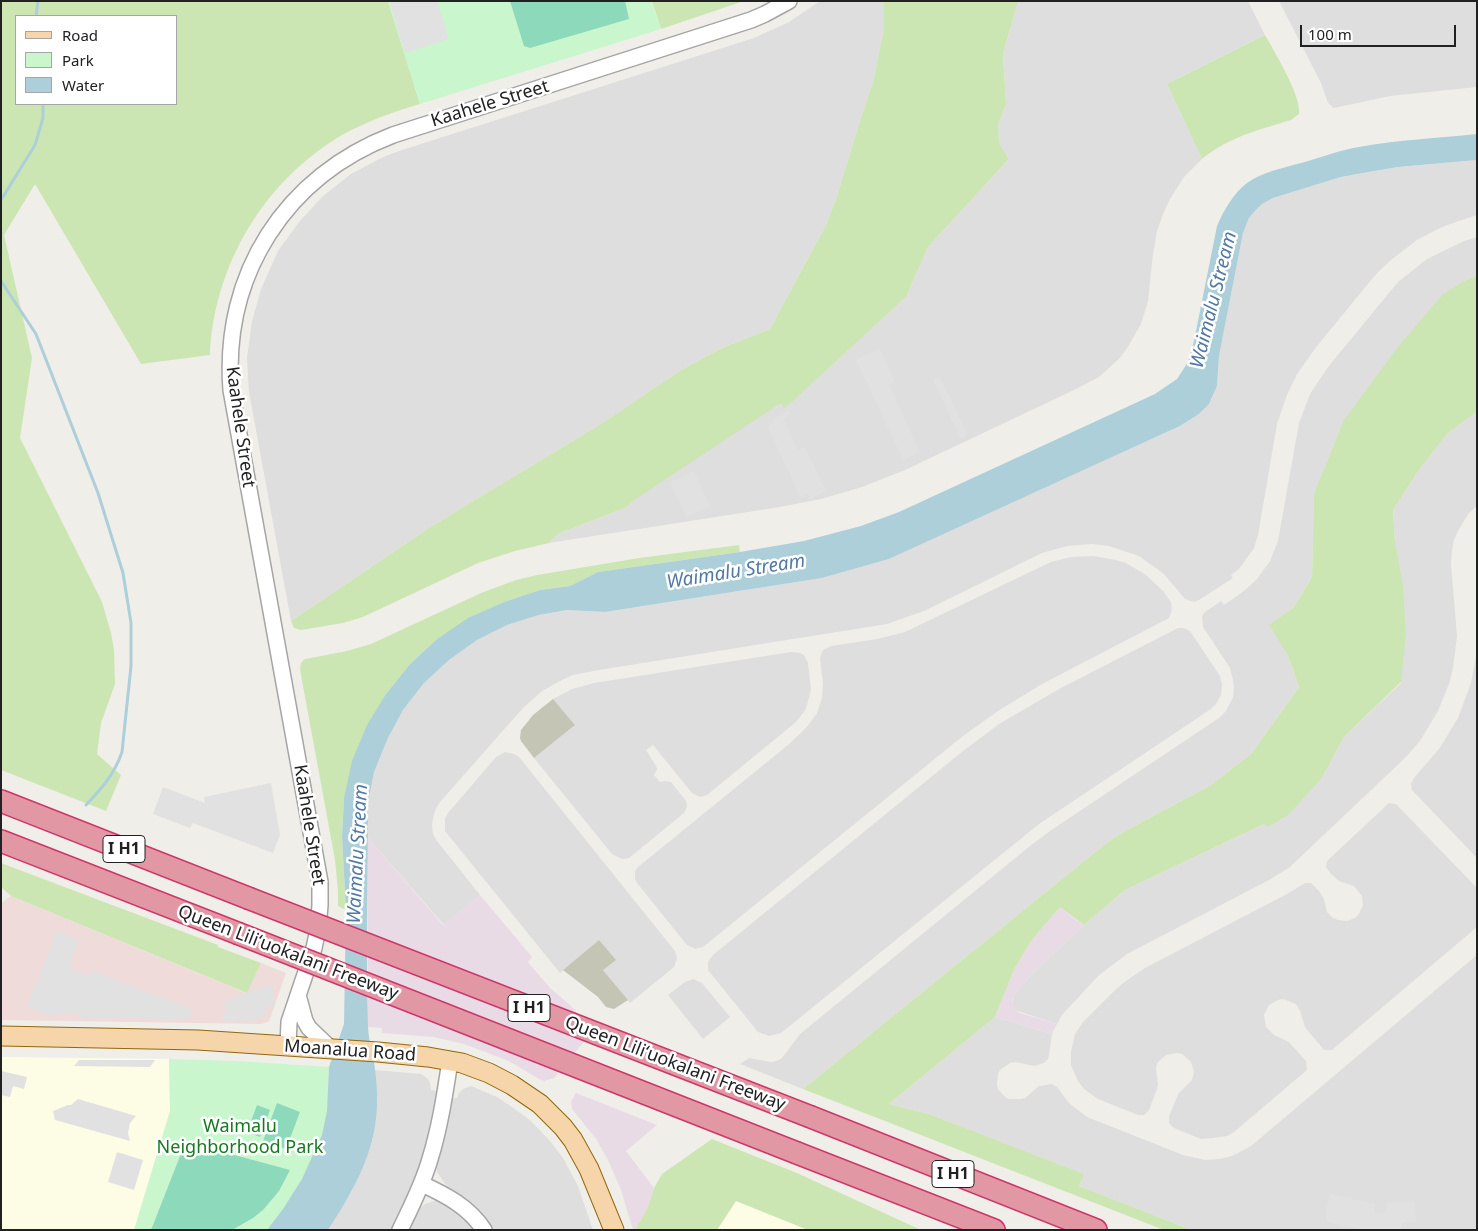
<!DOCTYPE html>
<meta charset="utf-8">
<style>
body{margin:0}
#map{position:relative;width:1478px;height:1231px;overflow:hidden;background:#f0eee8;font-family:"Noto Sans",sans-serif}
canvas{display:block}
.frame{position:absolute;inset:0;border:2px solid #212121;pointer-events:none}
.legend{position:absolute;left:15px;top:15px;width:162px;height:90px;box-sizing:border-box;background:#fff;border:1px solid #a6a6a6;margin:0;padding:6px 9px;list-style:none;font-size:15px;color:#212121}
.legend li{display:flex;align-items:center;gap:10px;height:25px}
.legend b{width:25px;border:1px solid #a6a6a6}
.scale{position:absolute;left:1300px;top:25px;width:156px;height:22px;box-sizing:border-box;border:2px solid #212121;border-top:0;padding-left:6px;font-size:15px;line-height:18px;white-space:nowrap;color:#212121;-webkit-text-stroke:4px #fff;paint-order:stroke}
</style>
<div id="map">
<canvas width="1478" height="1231"></canvas>
<div class="frame"></div>
<ul class="legend">
<li><b style="height:6px;background:#f5d5a9"></b>Road</li>
<li><b style="height:14px;background:#caf6ce"></b>Park</li>
<li><b style="height:14px;background:#adcfda"></b>Water</li>
</ul>
<div class="scale">100 m</div>
</div>
<script>
const c = document.querySelector('canvas').getContext('2d');
c.lineJoin = 'round';
function fillPath(path, color) {
  c.fillStyle = color;
  c.fill(path, 'evenodd');
}
function trace(path, color, width, dash) {
  c.strokeStyle = color;
  c.lineWidth = width;
  c.lineCap = dash ? 'butt' : 'round';
  c.setLineDash(dash || []);
  c.stroke(path);
}
function write(font, color, halo, rows, align = 'center') {
  c.font = font + ' "Noto Sans",sans-serif';
  c.lineWidth = 5;
  c.setLineDash([]);
  c.textBaseline = 'middle';
  c.strokeStyle = halo;
  c.fillStyle = color;
  for (const [text, x, y, turn = 0] of rows) {
    c.save();
    c.translate(x, y);
    c.rotate((+turn || 0) * Math.PI / 180);
    c.textAlign = isNaN(turn) ? turn : align;
    if (halo) c.strokeText(text, 0, 0);
    c.fillText(text, 0, 0);
    c.restore();
  }
}
const residential = new Path2D(`
 M820,1h64v27l-11,54 -13,39 -24,78 -10,26 -56,104 -48,19 -41,22 -80,54 -169,102 -141,95 -42,-229 -2,-34 5,-37 9,-32 17,-38 21,-29 24,-26 28,-22 32,-17 16,-6 355,-113 35,-16z
 M1018,1h230l17,34 -98,49 35,75 -18,18 -14,22 -7,15 -6,17 -4,23 -5,47 -7,23 -12,21 -9,13 -21,19 -25,13 -169,80 -43,17 -41,12 -41,8 -231,36 9,-9 69,-27 2,-4 152,-101 3,6 122,-111 22,-50 81,-88 -10,-16 -1,-19 8,-19 -3,-51z
 M1279,1h198v86l-87,9 -56,12 -6,-5 -7,-20z
 M1477,160v55l-30,10 -15,7 -15,8 -26,20 -14,13 -60,73 -20,28 -10,21 -10,29 -19,111 -4,13 -15,21 -8,6 2,3 -34,22 -5,2 -9,-3 -21,-25 -25,-18 -30,-10 -17,-2 -25,2 -25,7 -118,58 -37,13 -288,46 -26,5 -11,5 -20,11 -19,17 -83,94 -4,6 -3,10 -1,7 1,9 4,7 43,54 -36,30 -76,-87v-35l6,-31 14,-34 15,-28 21,-27 25,-23 28,-20 30,-15 32,-10 28,-5 38,2 217,-34 67,-19 291,-133 19,-12 10,-10 8,-18 2,-30 24,-123 6,-15 13,-14 11,-6 68,-21 57,-10z
 M1477,237v38l-13,6 -150,213 -2,83 -18,30 -24,18 18,31 11,31 -48,67 -40,31 -93,50 -19,14 -296,240 -63,-25 9,-6 22,4 6,-1 5,-3 18,-24 230,-188 20,-15 169,-113 7,-7 7,-14 1,-9 -1,-8 -3,-12 -27,-41 -1,-11 3,-4 16,-11 3,4 20,-14 13,-12 13,-18 8,-20 21,-118 11,-29 18,-27 70,-85 29,-23 37,-18z
 M1477,412v94l-8,7 -10,16 -5,11 -2,11 -1,12 6,73 -4,32 -3,13 -12,30 -18,30 -14,16 -116,110 -19,12 -144,75 -29,22 -36,39 -5,9 -42,-14 -3,-4 1,-10 20,-23 51,-48 41,-35 139,-66 58,-46 22,-41 57,-54 -6,-142 -2,-31 26,-40 28,-36z
 M1094,556l22,4 10,3 20,12 17,16 8,11 1,8 -3,8 -127,66 -44,27 -35,25 -260,211 -8,2 -8,-4 -50,-62 -2,-4v-8l3,-4 150,-122 19,-18 10,-14 5,-15 1,-14 -3,-26 3,-8 8,-4 46,-7 28,-7 146,-70 20,-5z
 M1178,628h6l6,3 30,45 2,9 -1,10 -5,9 -5,5 -172,115 -258,209 -12,3 -11,-4 -50,-62v-8l5,-7 250,-204 36,-27 60,-35z
 M1477,651v207l-65,-68 -1,-6 3,-6 25,-29 19,-31 13,-35z
 M791,652l9,1 4,2 4,8 3,26 -3,13 -3,8 -8,11 -7,6 -83,68 -7,2 -8,-4 -39,-48 -7,5 10,16 1,3 -3,6 6,7 5,-1 6,1 15,19 1,6 -3,6 -55,45 -7,1 -10,-5 -78,-96 41,-33 -22,-26 19,-10 22,-6z
 M505,752l9,2 5,3 156,194 2,8 -3,8 -44,36 -27,-33 -4,-30 -39,33 -115,-142v-12l3,-6 48,-56z
 M1389,803l7,1 81,84v39l-145,123h-8l-16,-19 -3,-4 -5,-16 -4,-7 -13,-5 -5,1 -9,5 -5,10 2,12 8,8 15,7 17,19 1,9 -73,62 -7,4 -14,2 -12,1 -27,-11 -5,-5v-6l7,-18 2,-5 14,-14 2,-8 -3,-10 -9,-8 -5,-1 -11,2 -9,8 -1,6 2,15 -1,5 -8,21 -5,5h-6l-40,-16 -14,-10 -6,-8 -7,-16v-13l4,-18 8,-12 30,-30 10,-9 22,-15 142,-74 18,-11h6l8,8 5,8 3,13 6,6 5,2 9,1 8,-3 4,-4 4,-9 -1,-9 -8,-10 -15,-5 -8,-7 -5,-7 1,-6z
 M1477,955v275h-285l-113,-44 4,-12 -154,-60 -40,-10 106,-87 57,17 -3,21 -1,4 -4,4 -10,3 -18,-4 -6,1 -10,7 -2,4 -1,10 1,5 7,8 4,2h12l4,-1 14,-12 13,-2 5,3 12,16 18,14 96,38 22,5 15,-1 12,-3 19,-10z
 M693,979l9,4 28,34 -27,22 -35,-44 17,-13z
 M375,1070l46,4 7,5 2,4 1,7 5,1 -1,11 -11,51 -13,38 -19,39h-64l23,-37 10,-23 11,-28 4,-23z
 M471,1086l26,11 12,8 21,15 20,21 13,17 15,28 15,44h-99l-17,-23 -31,-22 -9,-13 -1,-8 17,-66h4l2,-5 4,-4z
 M437,1200l6,1 21,15 12,14h-68l13,-23 4,-3z`);
const commercial = new Path2D(`
 M11,896l235,97 15,-30 25,10 -16,46 -2,3 -7,2 -260,-4v-117z`);
const industrial = new Path2D(`
 M368,838l75,87 37,-30 52,62 -4,5 22,26 19,16 20,20 -2,14 -33,40 -10,3 -5,-2 -30,-18 -45,-17 -31,-7 -51,-4v-5l-14,-1z
 M1060,907l15,12 9,6 -51,48 -20,23 -1,5 3,9 5,3 37,11 -5,10 -57,-17 19,-47 17,-29z
 M576,1093l81,32 -31,26 28,37 -7,21 -12,21h-2l-12,-40 -12,-28 -13,-23 -24,-30 -1,-7z`);
const education = new Path2D(`
 M1,1057l168,2 1,52 -36,119h-133z
 M736,1201l72,29h-91z`);
const construction = new Path2D(`
 M553,699l22,26 -41,33 -13,-17 -1,-3 1,-8 12,-15z
 M599,940l17,20 -13,10 25,30 -14,9 -8,-2 -8,-10 -35,-27z`);
const grass = new Path2D(`
 M1,1h387l32,103c-27,8 -53,17 -78,31 -78,46 -128,130 -132,220l-69,9 -106,-180 -31,51 28,123 -12,80 82,164 9,31 3,16 1,35 -14,39 -4,31 24,21 -15,36 -105,-41zM16,16h160v88h-160z
 M652,1h92l-83,28z
 M884,1h134l-15,53 3,51 -8,19 1,19 10,16 -81,88 -22,50 -122,112 -3,-6 -151,100 -3,4 -69,27 -9,9 -34,8 -37,12 -115,54 -20,6 -42,7 -7,-2 -3,-7 141,-95 169,-102 80,-54 41,-22 48,-19 56,-104 10,-26 24,-78 13,-39 11,-54z
 M1265,35c9,16 37,62 34,79l-8,6c-33,10 -62,17 -89,39l-35,-75z
 M1477,275v137l-30,22 -28,36 -26,40 2,31 8,45 3,49 -5,47 -57,55 -22,41 -34,37 -20,12 -4,-3 -139,66 -41,35 -24,-18 -29,34 -17,29 -19,47 -106,87 40,10 155,60 -5,12 113,44h-28l-361,-141 296,-240 19,-14 93,-50 40,-31 48,-67 -11,-31 -19,-31 25,-18 18,-30 2,-83 30,-74 53,-72 46,-54 21,-13z
 M739,545l1,7 -142,20 -28,14 -30,4 -36,12 -36,17 -31,20 -27,25 -24,30 -42,104 -2,39 4,73 -8,-4v-15l-3,-31 -34,-185c-1,-7 -2,-12 4,-16l42,-8 24,-7 110,-51 35,-13 21,-5 102,-17z
 M1,863l217,82v2l43,16 -14,30 -236,-97 -10,-9z
 M712,1139l85,34 124,57h-113l-72,-29 -19,29h-82l12,-21 7,-21 8,-14z`);
const park = new Path2D(`
 M388,1h264l9,28 -241,75z
 M169,1059l69,2 91,6c-1,18 0,37 -3,54 -7,36 -35,82 -59,109h-133l36,-119z`);
const pitch = new Path2D(`
 M510,1h115l4,18 -99,29 -6,-2z
 M277,1103l23,9 -14,37 -23,-8z
 M257,1105l13,5 -10,27 -13,-5z
 M190,1143l100,27 -11,21 -16,19 -10,8 -21,12h-81l33,-84z`);
const parking = new Path2D(`
 M389,1h48l12,38 -44,14z
 M880,349l15,33 -6,3 31,67 -17,8 -47,-100z
 M940,377l28,58 -7,4 -28,-59z
 M789,411l1,4 -6,4 14,31 7,-3 21,44 -16,8 -2,-5 -7,4 -34,-72 7,-4 -2,-3z
 M694,471l16,35 -24,11 -16,-35z
 M271,783l9,52 -7,18 -80,-30 -3,5 -37,-14 10,-27 42,16 -1,-6z
 M57,931l22,9 -9,22 2,1 -2,5 19,8 2,-6 102,40 -4,9 -110,-1v-5l-30,2 -22,-8z
 M272,984l3,21 -10,2 3,8 -19,7h-26v-7l3,-6 -2,-8z
 M79,1060h76l-5,7 -76,-1z
 M1,1071l26,6 -3,12 -11,-3 -3,11 -9,-2z
 M78,1099l58,17 -6,7 -2,10 2,8 -75,-21 -2,-9 15,-6h3z
 M117,1152l26,8 -9,30 -26,-8z
 M1330,1194l45,10v9l2,1 10,-1 -1,-10 29,-1 1,20h-14v8h-41l-34,-8 -1,-12z`);
const water = new Path2D(`
 M1477,134v26l-79,7 -35,6 -22,4 -68,21 -11,6 -7,7 -6,7 -6,15 -24,123 -2,30 -8,18 -10,10 -19,12 -291,133 -67,19 -217,34 -38,-2 -28,5 -32,10 -30,15 -28,20 -25,23 -21,27 -15,28 -14,34 -6,31c0,74 -2,147 0,221 0,15 5,30 7,45 2,16 3,34 1,50 -4,39 -26,78 -48,111h-61l16,-21 19,-30 20,-44 5,-24 2,-44 15,-43 2,-114 -4,-73 2,-39 8,-37 15,-36 19,-31 24,-30 27,-25 31,-21 36,-16 36,-12 30,-4 28,-14 142,-20 64,-11 57,-15 38,-14 256,-118 22,-15 11,-17 6,-21 23,-115c7,-16 16,-32 30,-43 15,-11 36,-15 54,-20 19,-5 39,-13 58,-16 39,-7 79,-9 118,-13z`);
const stream = new Path2D(`
 M36,16l2,-15
 M1,200l34,-55 8,-27v-14
 M1,281l35,53 62,159 25,80 8,50v43l-9,86c-8,23 -20,36 -36,53`);
const minor = new Path2D(`
 M298,995l7,26 4,7 21,20
 M288,1046l1,-24 25,-74 4,-19 2,-24v-23l-89,-492c-9,-116 55,-214 162,-255l358,-115 14,-6 24,-13
 M422,1184c24,11 47,23 62,46
 M400,1230c11,-23 23,-46 30,-71 10,-32 15,-66 20,-98`);
const major = new Path2D(`
 M1,1036l197,4 180,12 50,5 34,6 27,10 23,12 28,19 23,23 10,13 16,29 25,61`);
const highway = new Path2D(`
 M1,801l247,97
 M1,841l236,92
 M811,1117l285,113
 M797,1153l197,77`);
const highwayBridge = new Path2D(`
 M248,898l563,219
 M237,933l560,220`);
const shields = [
 [124,849,42],
 [529,1008,42],
 [953,1174,42]
];
const shieldNames = [
 ["I H1",124,849],
 ["I H1",529,1008],
 ["I H1",953,1174]
];
const streetNames = [
 ["Kaahele Street",490,104,-17],
 ["Kaahele Street",240,427,82],
 ["Kaahele Street",309,825,81],
 ["Queen Liliʻuokalani Freeway",288,953,21],
 ["Moanalua Road",350,1051,4],
 ["Queen Liliʻuokalani Freeway",675,1064,21]
];
const parkNames = [
 ["Waimalu",240,1127],
 ["Neighborhood Park",240,1148]
];
const waterNames = [
 ["Waimalu Stream",1214,300,-76],
 ["Waimalu Stream",736,572,-9],
 ["Waimalu Stream",358,854,-87]
];
fillPath(residential, '#dfdede');
fillPath(commercial, '#efdbda');
fillPath(industrial, '#e9dbe6');
fillPath(education, '#fdfde5');
fillPath(construction, '#c4c5b4');
fillPath(grass, '#cce6b3');
fillPath(park, '#caf6ce');
fillPath(pitch, '#8dd9bc');
fillPath(parking, '#e1e1e1');
fillPath(water, '#adcfda');
trace(stream, '#adcfda', 3);
trace(minor, '#a5a5a5', 18);
trace(major, '#92670c', 21);
trace(highway, '#ce3669', 24);
trace(minor, '#fff', 15);
trace(major, '#f5d5a9', 19);
trace(highway, '#e197a4', 21);
trace(highwayBridge, '#ce3669', 24, []);
trace(highwayBridge, '#e197a4', 21);
for (const [x, y, w] of shields) {
  const box = new Path2D();
  box.roundRect(x - w / 2, y - 13.5, w, 27, 4);
  c.fillStyle = '#fff';
  c.fill(box);
  trace(box, '#212121', 1);
}
write('bold 16px', '#212121', null, shieldNames);
write('18px', '#212121', '#fff', streetNames);
write('18px', '#15791e', '#fff', parkNames);
write('italic 19px', '#5179a2', '#fff', waterNames);
</script>
